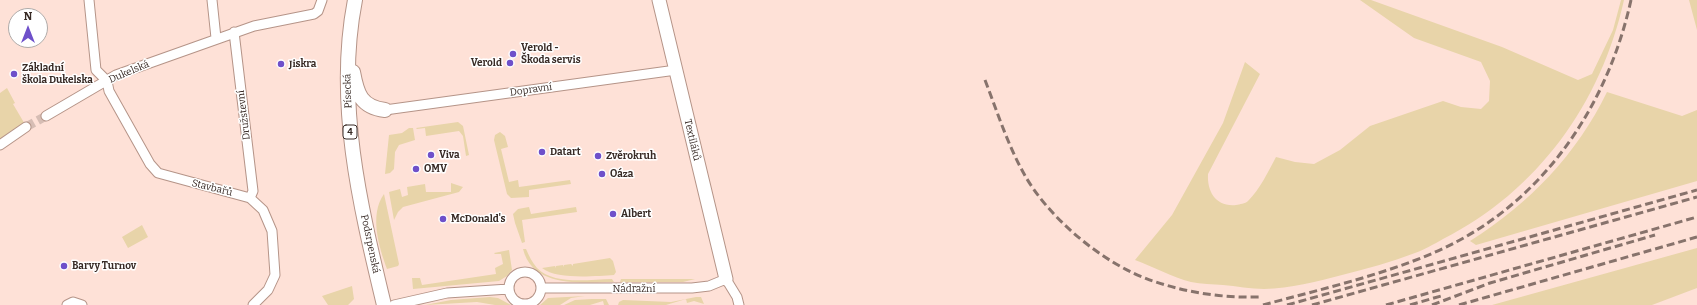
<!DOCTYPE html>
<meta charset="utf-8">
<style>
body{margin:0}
#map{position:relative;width:1697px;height:305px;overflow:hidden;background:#fee1d7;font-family:Bitter,serif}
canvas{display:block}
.north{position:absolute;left:8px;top:8px;width:40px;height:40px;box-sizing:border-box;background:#fff;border:1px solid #afaaa8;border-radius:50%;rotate:0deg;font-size:11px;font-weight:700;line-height:16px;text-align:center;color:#382b26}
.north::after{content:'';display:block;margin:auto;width:14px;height:18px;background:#6e50ca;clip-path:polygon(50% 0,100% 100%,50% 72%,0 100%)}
</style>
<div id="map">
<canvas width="1697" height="305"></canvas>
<div class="north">N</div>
</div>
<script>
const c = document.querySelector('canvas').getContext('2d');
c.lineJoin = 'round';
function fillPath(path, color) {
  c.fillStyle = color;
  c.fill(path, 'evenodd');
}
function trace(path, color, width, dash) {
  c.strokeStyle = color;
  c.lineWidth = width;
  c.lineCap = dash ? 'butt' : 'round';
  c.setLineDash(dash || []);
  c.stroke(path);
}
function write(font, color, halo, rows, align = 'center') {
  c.font = font + ' Bitter,serif';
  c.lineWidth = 3;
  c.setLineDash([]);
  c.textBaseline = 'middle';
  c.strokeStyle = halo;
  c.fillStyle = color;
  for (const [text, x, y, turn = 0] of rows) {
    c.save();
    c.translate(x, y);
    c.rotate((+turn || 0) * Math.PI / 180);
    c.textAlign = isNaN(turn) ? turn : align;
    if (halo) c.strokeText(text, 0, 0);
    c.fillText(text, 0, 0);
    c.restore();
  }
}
const green = new Path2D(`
 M1360,0h11l131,47 76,33 14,-6 21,-44 8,-30h3c-23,103 -86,191 -181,239 -9,5 -19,11 -28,14 -24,9 -49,16 -73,22 -26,7 -51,13 -78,14 -13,0 -28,-3 -41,-4 -10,-1 -22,-1 -32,-3 -19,-5 -37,-15 -56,-22l37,-45 51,-92 22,-61 15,12 -52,100c-1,18 8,33 28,31 4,-1 9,-1 12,-4 12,-12 20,-29 28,-44l19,5 19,2 26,-14 30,-24 73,-25 18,6 20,2 8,-8 1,-20 -9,-19 -67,-24z
 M1689,0h8v30z
 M7,88l8,15 -2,1 13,22 -26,15v-48z
 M1607,92l75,24 15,-6v71l-221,64 -6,-4c59,-37 107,-87 137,-149z
 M458,122l5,4 6,29 -3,1 -3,-20 -4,-5 -33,5 -1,-8 -8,1 -1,-1z
 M409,128h4l2,12 -16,5 -4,7 -1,17 -4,4 -5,1 4,-39 13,-2z
 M500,132l5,4 3,11 -7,2 8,33 9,-2 1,7 51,-7 1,4 -42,6v7l-18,1 -4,-4 -13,-54 1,-5z
 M451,183l12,4 -4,5 -56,15 -5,5 -4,8 -5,-28 11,-3 2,8 6,-2 -1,-8 18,-3 1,8h25z
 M384,194l15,70 -1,2 -11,3c-8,-22 -18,-54 -3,-75z
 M529,207l2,7 45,-7 1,5 -55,8 3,22 -3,1 -7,-20 -2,-9 5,-5z
 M142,225l6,12 -20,11 -6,-11z
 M1697,248v40l-45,17h-160z
 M523,249h3c3,7 6,13 11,19 18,18 53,11 75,11l2,3c-31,0 -81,7 -91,-33z
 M509,250l3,20 -5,6 -8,5 -86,8 -1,-11h8l2,7 74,-11 -1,-6 8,-4 -2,-10h-6l-1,-1z
 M610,258l3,3 3,11 -2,3c-19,1 -57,5 -72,-7l13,-2 1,2v-2l7,-1 1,2v-2l7,-1 2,2v-2z
 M621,279h74l-12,3h-63z
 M352,286l2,13 -6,6h-20l-6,-9z
 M585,296l-14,2 -11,7h-20l8,-7z
 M490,297l8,1 13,7h-16l-18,-3 -52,3 26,-5z
 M696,297h5l3,7 -10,-3 -7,2 -1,-4 -20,6h-48l1,-3 4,-2 48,2z
 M592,299h14l3,6h-5l-1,-4 -13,4h-26l11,-5z`);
const streetTunnel = new Path2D(`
 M26,127l20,-11`);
const street = new Path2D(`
 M89,0l7,70 11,11
 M212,0l4,38
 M234,32l19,159 -3,7
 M107,81l2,10 41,73 8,9 92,25 13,12 9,21 3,44 -7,15 -15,15
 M385,110l291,-40
 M46,116l70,-41 138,-49 60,-12 4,-3 4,-11
 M0,145l26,-18
 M509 288a16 16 0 1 1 32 0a16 16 0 1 1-32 0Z
 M542,288h150l17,-2 17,-7 11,18 2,8
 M67,305l6,-3 9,3
 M394,305l53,-12 62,-4`);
const secondary = new Path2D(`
 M659,0l67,279`);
const primary = new Path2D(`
 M355,0c-20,102 5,205 29,305
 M353,72c4,22 8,35 32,38`);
const rail = new Path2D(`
 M985,80c12,31 22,63 38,92 24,45 81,93 130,109 35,12 70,17 107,16
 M1263,305c62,-17 139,-34 195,-64 92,-49 151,-141 173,-241
 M1287,305l410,-115
 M1312,305l385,-108
 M1386,305l311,-88
 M1410,305l31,-9
 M1432,305l58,-22 165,-48
 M1459,305l238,-68`);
const markers = [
 [513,54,4,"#6e50ca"],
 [510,63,4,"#6e50ca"],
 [281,64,4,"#6e50ca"],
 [14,74,4,"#6e50ca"],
 [542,152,4,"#6e50ca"],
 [431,155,4,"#6e50ca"],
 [598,156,4,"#6e50ca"],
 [416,169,4,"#6e50ca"],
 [602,174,4,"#6e50ca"],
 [613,214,4,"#6e50ca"],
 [443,219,4,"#6e50ca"],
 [64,266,4,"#6e50ca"]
];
const shields = [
 [350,132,14]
];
const shieldNames = [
 ["4",350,132]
];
const poiNames = [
 ["Verold -",521,48],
 ["Škoda servis",521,60],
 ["Verold",502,63,"right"],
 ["Jiskra",289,64],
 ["Základní",22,68],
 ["škola Dukelska",22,80],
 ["Datart",550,152],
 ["Viva",439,155],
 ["Zvěrokruh",606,156],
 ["OMV",424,169],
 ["Oáza",610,174],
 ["Albert",621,214],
 ["McDonald's",451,219],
 ["Barvy Turnov",72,266]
];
const streetNames = [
 ["Dukelská",129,72,-23],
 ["Dopravní",531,90,-8],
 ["Písecká",348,91,-92],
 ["Družstevní",244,115,-97],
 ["Textiláků",692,140,77],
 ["Stavbařů",212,188,14],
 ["Podsrpenská",370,244,78],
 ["Nádražní",634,289]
];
fillPath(green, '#e8d4a9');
trace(streetTunnel, '#d6bdb4', 9, [9, 4.5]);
trace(street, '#b59488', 11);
trace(secondary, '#b59488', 15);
trace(primary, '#b59488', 16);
trace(street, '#fff', 9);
trace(secondary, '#fff', 13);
trace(primary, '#fff', 14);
trace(rail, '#87736c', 3, [8, 4]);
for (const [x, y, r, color] of markers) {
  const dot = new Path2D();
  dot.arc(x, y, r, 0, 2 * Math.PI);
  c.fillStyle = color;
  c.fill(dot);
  trace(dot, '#fff', 1.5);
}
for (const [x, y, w] of shields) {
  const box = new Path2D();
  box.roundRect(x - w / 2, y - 7, w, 14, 3);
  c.fillStyle = '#fff';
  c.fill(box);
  trace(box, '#382b26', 1);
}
write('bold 9px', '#382b26', null, shieldNames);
write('bold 10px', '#382b26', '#fff', poiNames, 'left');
write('10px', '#382b26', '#fff', streetNames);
</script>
